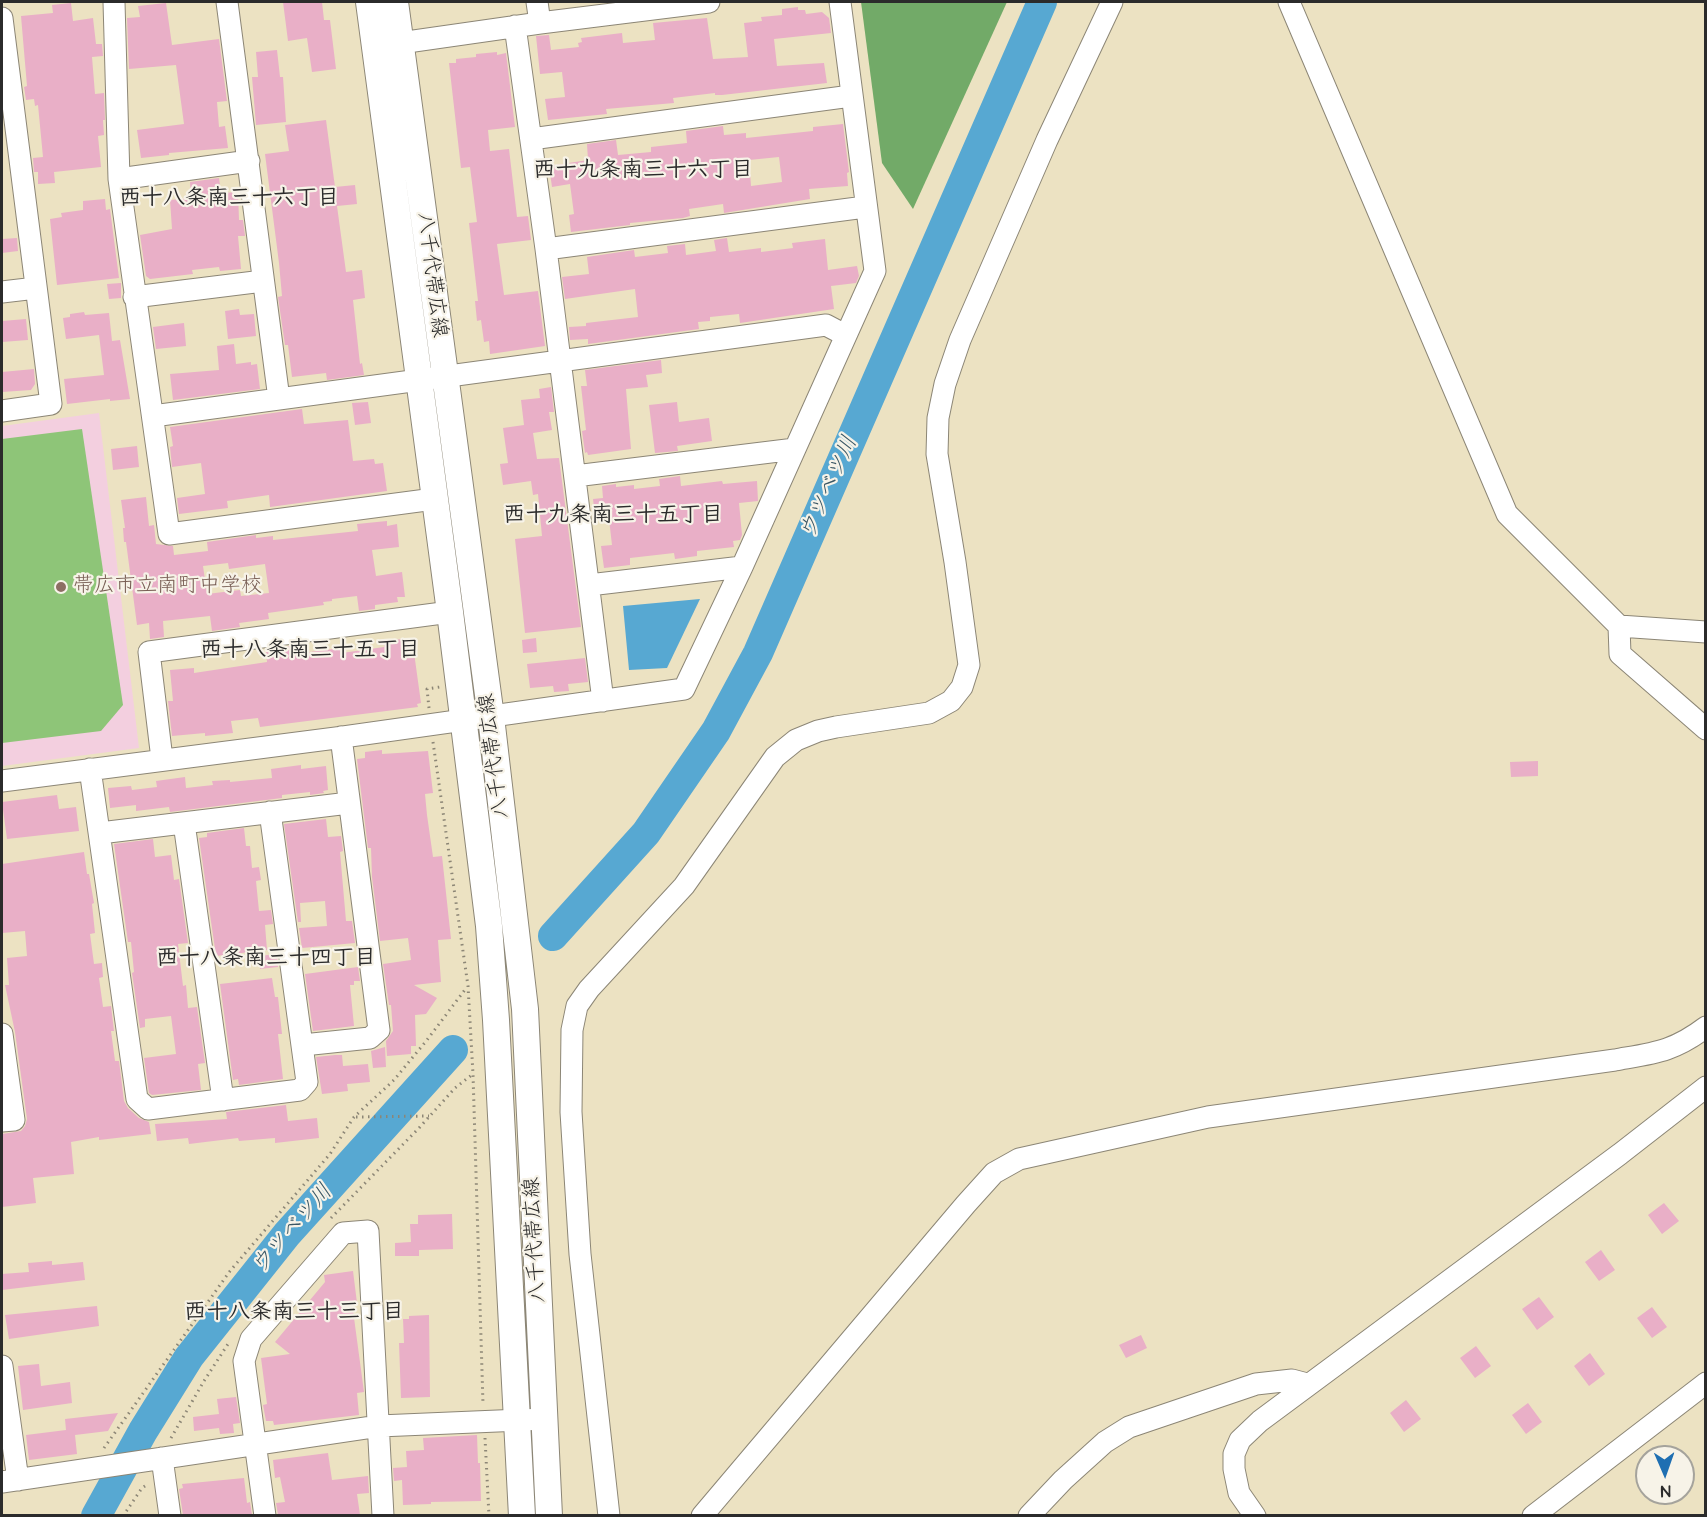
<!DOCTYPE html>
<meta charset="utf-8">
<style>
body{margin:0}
#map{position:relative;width:1707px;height:1517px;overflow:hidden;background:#ece2c2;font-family:"Architects Daughter",sans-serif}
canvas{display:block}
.frame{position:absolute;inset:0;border:3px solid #2b2b2b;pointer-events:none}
.north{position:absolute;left:1635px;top:1445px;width:60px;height:60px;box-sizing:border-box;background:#f7f3e8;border:2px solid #a5a39c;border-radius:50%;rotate:178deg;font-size:16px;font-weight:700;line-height:24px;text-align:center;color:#2b2b2b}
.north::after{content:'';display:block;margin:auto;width:21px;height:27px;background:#1f6fb2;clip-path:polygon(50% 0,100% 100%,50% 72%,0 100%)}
</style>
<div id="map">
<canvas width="1707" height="1517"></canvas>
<div class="frame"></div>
<div class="north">N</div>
</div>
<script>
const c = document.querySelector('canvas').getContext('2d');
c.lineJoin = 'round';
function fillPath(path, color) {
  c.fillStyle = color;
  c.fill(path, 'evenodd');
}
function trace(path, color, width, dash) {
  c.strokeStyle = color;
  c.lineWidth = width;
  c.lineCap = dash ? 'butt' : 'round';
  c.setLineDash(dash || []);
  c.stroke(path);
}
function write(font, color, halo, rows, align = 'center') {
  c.font = font + ' "Architects Daughter","Klee One",sans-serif';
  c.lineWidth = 4.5;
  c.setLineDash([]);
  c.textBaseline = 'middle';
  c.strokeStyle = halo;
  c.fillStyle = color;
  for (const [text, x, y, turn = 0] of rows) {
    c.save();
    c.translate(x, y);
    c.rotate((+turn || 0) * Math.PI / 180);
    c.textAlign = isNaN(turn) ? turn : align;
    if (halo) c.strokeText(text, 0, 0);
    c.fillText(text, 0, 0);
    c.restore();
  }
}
const built = new Path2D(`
 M99,413l40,335 -137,18v-340z`);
const green = new Path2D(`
 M82,429l41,276 -22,26 -99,12v-304z`);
const forest = new Path2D(`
 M861,2h146l-94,207 -31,-46z`);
const water = new Path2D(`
 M700,599l-33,69 -38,2 -6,-64z`);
const river = new Path2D(`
 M553,936l93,-103 70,-102 42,-78 284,-651
 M96,1516l47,-85 46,-74 98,-123 166,-184`);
const building = new Path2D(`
 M283,2h39l2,18h6l6,49 -24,3 -5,-34 -19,3z
 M71,3l2,18 20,-3 3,26h6l1,12 -11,1 3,37 9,-1 1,27h-2l1,15 -6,1 3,31 -47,5 1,11 -17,1v-12h-4l-1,-14 10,-1 -5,-52 -3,1 -1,-7 -8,1 -2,-13 3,-1 -6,-70 32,-3 -1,-8z
 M166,3l6,42 47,-6 8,62 -10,1 2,25 6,-1 3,22 -59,5v2l-28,3 -4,-28 47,-6 -8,-59 -47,4 -2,-51 13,-1 -2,-11z
 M798,7v3h7l1,4 16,-2 7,6 2,15 -57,6 3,27 47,-3 3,20 -105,12h-7v-2l-42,5 1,5 -68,6 1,5 -59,6 -3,-21 20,-2 -3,-25 -22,2 -4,-38 13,-1 2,15 28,-3 -1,-4 4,-1 -1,-4 41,-5 1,10 32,-3 -2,-17 54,-5 6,41 35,-2 -4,-34 18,-2 -1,-4 21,-2v-6z
 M277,50l3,27h3l3,45 -30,3 -4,-48h6l-2,-25z
 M497,52v3l9,-2 9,74 -27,3 2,21 19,-2 8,68 11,-1 3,24 -34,4 7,51 34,-4 7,55 -55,8 -1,-13 -5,1 -3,-22 -4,1 -2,-20h3l-9,-78 8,-1 -7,-55 -9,1 -12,-105h7v-4l20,-2v-3z
 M326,120l9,67 20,-2 2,19 -20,2 9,66 16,-2 3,28 -12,2 7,64 2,-1 2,12 -37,5 -1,-7 -34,4 -4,-32h-3l-7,-48 4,-1 -3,-33 -14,-109 24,-3 -4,-26z
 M843,124l6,48 -2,1 1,13 -39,3 1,10 -86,14 -1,-9 -34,5 1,7 -7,2 -53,5v2l-59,7 -2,-17 5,-1 -4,-30 -18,3 -3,-21 39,-6 -1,-16 29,-4 2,15 33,-3v-5l36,-4 -1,-12 37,-5 1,9 22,-2v5l67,-7v-4zM779,157l3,25 -31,4 -2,-26z
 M219,178l2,15 17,-1 1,28h4l2,16h-7l3,33 -21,2 -1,-4 -27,3 1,4 -43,5 -4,-3 -6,-41 32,-6 -2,-29 21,-2 -1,-16z
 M105,199l1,11 4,-1 9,69 -62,7 -7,-66 12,-2 -1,-4 22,-3v-9z
 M17,238l1,13 -16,2v-14z
 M727,238l2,14 32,-4v4l32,-4 -1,-5 33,-4 3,31 29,-4 2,10 -3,7 -25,3 3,23 -94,14 -1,-9 -29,3v4l-12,1 1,7 -111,15v-5l-18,1 -1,-13 17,-1v-3l52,-6 -3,-28 -70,10 -3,-22 27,-3 -2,-17 47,-7 1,7 33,-4 -1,-7 18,-2 1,11 30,-4 -2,-11z
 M121,283v15l-12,1 -2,-15z
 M239,309l1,6 14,-1 2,22 -28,3 -3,-28z
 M84,312l1,3 24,-2 3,28 8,-1 10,59 -20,2v-2l-43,5 -3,-25 40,-4 -5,-40 -33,4 -3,-21 7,-1v-3z
 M26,319l2,21 -26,2v-21z
 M184,323l2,23 -30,3 -3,-22z
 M234,344l2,20 15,-2v3l6,-1 3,25 -87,11 -3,-26 49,-4 -2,-24z
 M661,360l1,13 -16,2 2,12 -22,2 5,60 -43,6 -1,-3 -2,1 -3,-22 4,-1 -5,-44h6l-2,-16z
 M34,369l1,15 -4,6 -29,2v-20z
 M551,387l3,25h-5l3,18 -19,3 4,26 22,-1 22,169 -56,6 -10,-94 27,-3 -4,-42 -5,1 -2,-14 -28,4 -3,-21 8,-1 -5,-35 21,-3 -3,-25 19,-2 -1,-9z
 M368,402l3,21 -16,2 -3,-22z
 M677,402l2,20 30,-4 3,23 -35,5 1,5 -23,2 -6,-48z
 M302,409l2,15 44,-4 5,41 21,-2 1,5 8,-1 4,28 -117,16 -1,-12 -42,6 1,7 -49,6 -2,-16 28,-4 -4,-31 -29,4 -2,-20 3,-1 -3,-19z
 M137,446l2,21 -26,3 -2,-21z
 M680,476l1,10 41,-5 1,3 34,-3 1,20 -19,2 3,32 -2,5 -7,1 1,6 -37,4v5l-22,3 -1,-6 -44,5v7l-26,3 -3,-22 11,-1 -3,-26 -10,1v-4h-4l-2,-17 10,-1 -1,-12 14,-2v3l18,-2v4l26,-3 -1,-7z
 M146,497l3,29 5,-1 2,19 17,2 1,9 34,-4 -1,-9 49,-7v3l17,-2v4l85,-9 -1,-7 30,-3v5l10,-2 2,23 -27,3 4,26 26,-4 3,25h-8l1,5 -23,3v4l-16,2 -2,-15 -25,3v2l-9,1 1,3 -56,8 1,6 -30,4 1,4 -28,4 -2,-15 -47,5 1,16 -14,2 -1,-16 -12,2 -11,-83h-2l-1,-14h2l-4,-28zM228,563l1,6 36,-5 4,29 -28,3 -1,-6 -33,4 -4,-28z
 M412,638l9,65 -4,1 1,3 -158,20 -2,-9 -27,3 2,12 -28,3v-3l-33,3 -4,-35h5l-3,-31 24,-2v5l73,-11 -1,-13 35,-4 1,8 39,-5 1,5 42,-6v-6z
 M536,638l1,14 -14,1 -1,-13z
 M585,658l3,24 -20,2 1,7 -15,1 -1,-6 -23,2 -3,-24z
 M382,750v4l46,-3 5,42 -8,1 2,21 6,42 9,-1 9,83 -13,1 3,42 -27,3 23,13 -11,16 -11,1 1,31h-5v8l-24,2 -1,-15 7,-10 -2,-26h-2l-6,-41 28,-4 -3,-22 -28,3 -8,-64 -1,-29h-3l-11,-89 8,-1v-6z
 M1538,761v15l-27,1 -1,-15z
 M301,765v4l25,-3 2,24 -5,1 1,2 -14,2v-3l-28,3v3l-112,14 -1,-5 -33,4v-6l-26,3 -2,-20 23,-2 1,4 25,-3 -1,-6 29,-4 1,11 27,-3 -1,-4 18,-1v2l42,-4 -1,-9z
 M57,795l2,14 17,-2 3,24 -72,8 -5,-37z
 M326,819l2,18 13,-1 2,15 -3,1 6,69h6l3,22 -53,5 -3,-20 28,-2 -2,-25 -25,2 1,19h-3l-14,-98z
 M244,828l2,18h4l2,22 7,-1 2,13 -5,1 3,30 12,-1 2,14 -8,1 2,25 -51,6 -17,-118 8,-1v-4z
 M153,839l2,18 16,-2 3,25 5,-1 9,64 -10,1 5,42 3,-1 2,23 9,-1 8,56 -7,1 3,26 -49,5 -3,-2 -5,-35 32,-4 -5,-38 -26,3v8l-5,1 -8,-55 2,-1 -3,-30h-3l-14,-98z
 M84,852l3,22h2l5,29 -2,1 3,29 -5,1 4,30 8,-1 1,14 -4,1 4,29 8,-1 3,25h-3l4,30h4l5,40 4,7 11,10 10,4 2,12 -52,6v-3l-28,5 3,32 -41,4 3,25 -34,4v-73l19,-3 4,-5 2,-7 -12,-87 -10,-47h4l-2,-27 20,-2 -2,-25 -23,2v-69z
 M277,954l1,13 -18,2 -1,-13z
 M358,967l2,14h-6v4h-4l4,41 -41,5 -8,-57z
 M272,978l3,19h3l4,37h-4l5,45 -44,6 -1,-6 -5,1 -13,-96z
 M385,1047l1,20 -13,1 -2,-17z
 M335,1055h7l1,11 25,-2 2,18 -23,2 1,7 -26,3 -6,-37z
 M286,1105l2,16 29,-3 2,20 -44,5v-5l-36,3 -1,-3 -49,6 -1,-6 -31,3 -2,-17 72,-5 -1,-7z
 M1664,1203l15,18 -17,13 -14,-19z
 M452,1214l1,35 -34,1v6h-24v-13l16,-1 -1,-18h8v-9z
 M1601,1250l14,20 -16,11 -14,-19z
 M52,1261v4l31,-3 2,18 -83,10v-16l27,-2 -1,-9z
 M353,1271l4,32h-5l12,89 -7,1 2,22 -85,10 -1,-4h-7l-3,-16 4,-1 -6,-46 29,-4 -15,-12 50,-60 -1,-7z
 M1539,1297l15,20 -17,13 -15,-21z
 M97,1306l2,20 -90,13 -4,-24z
 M1652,1307l15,20 -15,11 -15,-20z
 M429,1315l1,82 -29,1 -2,-55h5l-1,-24h6v-3z
 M1141,1335l6,13 -21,10 -7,-13z
 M1476,1346l15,20 -16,12 -15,-20z
 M1590,1353l15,21 -16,12 -15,-20z
 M39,1364l2,22 29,-4 2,21 -49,7 -5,-44z
 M236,1397l4,26 -7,1 1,9 -14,1 -1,-6 -25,3 -1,-14 26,-3 -2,-15z
 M1406,1400l15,19 -17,13 -14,-19z
 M1528,1403l14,19 -16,12 -14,-19z
 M118,1413l-10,18 -33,4 2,19 -48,6 -3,-25 40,-5 -1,-11z
 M477,1435l1,28h2l1,38 -50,1v2l-28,1 -1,-25 -8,1 -1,-13 14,-1 -1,-16 18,-1 -1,-12z
 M328,1453l4,27 36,-4 1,17 -12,1 3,21h-82l-2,-12 9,-1 -5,-25 -5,1 -2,-18z
 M244,1478l3,25 3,-1 2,13h-69l-4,-26 4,-1 -1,-4z`);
const path = new Path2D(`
 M429,708l-2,-19 13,-2
 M433,742l35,244 5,88 10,330
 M356,1117l73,-1
 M331,1218l88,-90 36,-40 18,-14
 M171,1438l33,-57 24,-37
 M485,1438l4,78
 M104,1448l126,-177 100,-117 24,-37 40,-37 33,-40 40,-53
 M123,1516l19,-28 6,-4`);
const minor = new Path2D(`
 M114,2l5,177 50,355 265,-35
 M227,2l52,397
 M537,2l3,21
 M1289,2l218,512 112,112 87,6
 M2,18l49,386 -49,7
 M515,26l31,223 57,452
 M386,45l154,-22 169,-21
 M531,139l320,-43
 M119,179l130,-18
 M546,249l319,-42
 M2,292l34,-4
 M134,297l129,-16
 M153,416l673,-91 19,10
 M575,476l220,-27
 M589,585l153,-18
 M1619,626l1,28 86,75
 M162,759l-13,-107 301,-40
 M90,769l47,330 11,10 152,-19 7,-8 -37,-270
 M2,781l334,-43 348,-49 58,-122 133,-296 -35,-269
 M184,823l39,277
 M100,833l249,-30
 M2,1034l12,86 -12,1
 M303,1045l67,-7 9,-8 -38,-293
 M2,1366l16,114
 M162,1458l8,58
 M2,1482l377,-56 166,-7
 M265,1516l-21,-155 7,-22 92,-106 25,-2 15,285
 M609,1516l-29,-262 -9,-142 1,-82 5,-24 12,-17 95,-103 91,-129 21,-17 22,-9 18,-4 93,-14 22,-12 11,-14 7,-22 -14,-103 -18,-108 1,-36 7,-34 15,-44 87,-200 65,-138
 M702,1516l264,-312 28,-31 25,-14 189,-42 407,-57c39,-7 58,-8 91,-33
 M1029,1516l34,-36 42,-38 24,-15 127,-43 36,-4 15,4
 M1255,1516l-16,-23 -5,-24v-15l6,-14 20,-19 360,-267 86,-67
 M1533,1516l173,-133`);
const major = new Path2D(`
 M369,2l81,610 39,314 7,94 26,496
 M395,2l96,715 34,292 24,507`);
const markers = [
 [61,587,6,"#8d6e63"]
];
const streetNames = [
 ["八千代帯広線",431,275,83],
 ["八千代帯広線",495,756,-97],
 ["八千代帯広線",536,1240,-93]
];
const educationNames = [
 ["帯広市立南町中学校",73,587]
];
const neighbourhoodNames = [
 ["西十九条南三十六丁目",643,171],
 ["西十八条南三十六丁目",229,199],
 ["西十九条南三十五丁目",613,516],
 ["西十八条南三十五丁目",310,651],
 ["西十八条南三十四丁目",266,959],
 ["西十八条南三十三丁目",294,1313]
];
const waterNames = [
 ["ウツベツ川",830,488,-66],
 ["ウツベツ川",293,1230,-49]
];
fillPath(built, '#f3cfdf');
fillPath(green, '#8ec578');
fillPath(forest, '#72aa68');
fillPath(water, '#57a8d2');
trace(river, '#57a8d2', 30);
fillPath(building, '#e9afc7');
trace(minor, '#8c8676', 23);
trace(major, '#8c8676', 28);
trace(path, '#8c8676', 3, [1.5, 4.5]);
trace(minor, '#fff', 21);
trace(major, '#fff', 26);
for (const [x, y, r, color] of markers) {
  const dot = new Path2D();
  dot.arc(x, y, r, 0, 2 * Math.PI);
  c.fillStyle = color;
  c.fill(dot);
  trace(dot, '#f7f3e8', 2);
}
write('21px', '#2b2b2b', '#f7f3e8', streetNames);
write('21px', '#785e54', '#f7f3e8', educationNames, 'left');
write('bold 22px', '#2b2b2b', '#f7f3e8', neighbourhoodNames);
write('italic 22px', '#3a5765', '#f7f3e8', waterNames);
</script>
